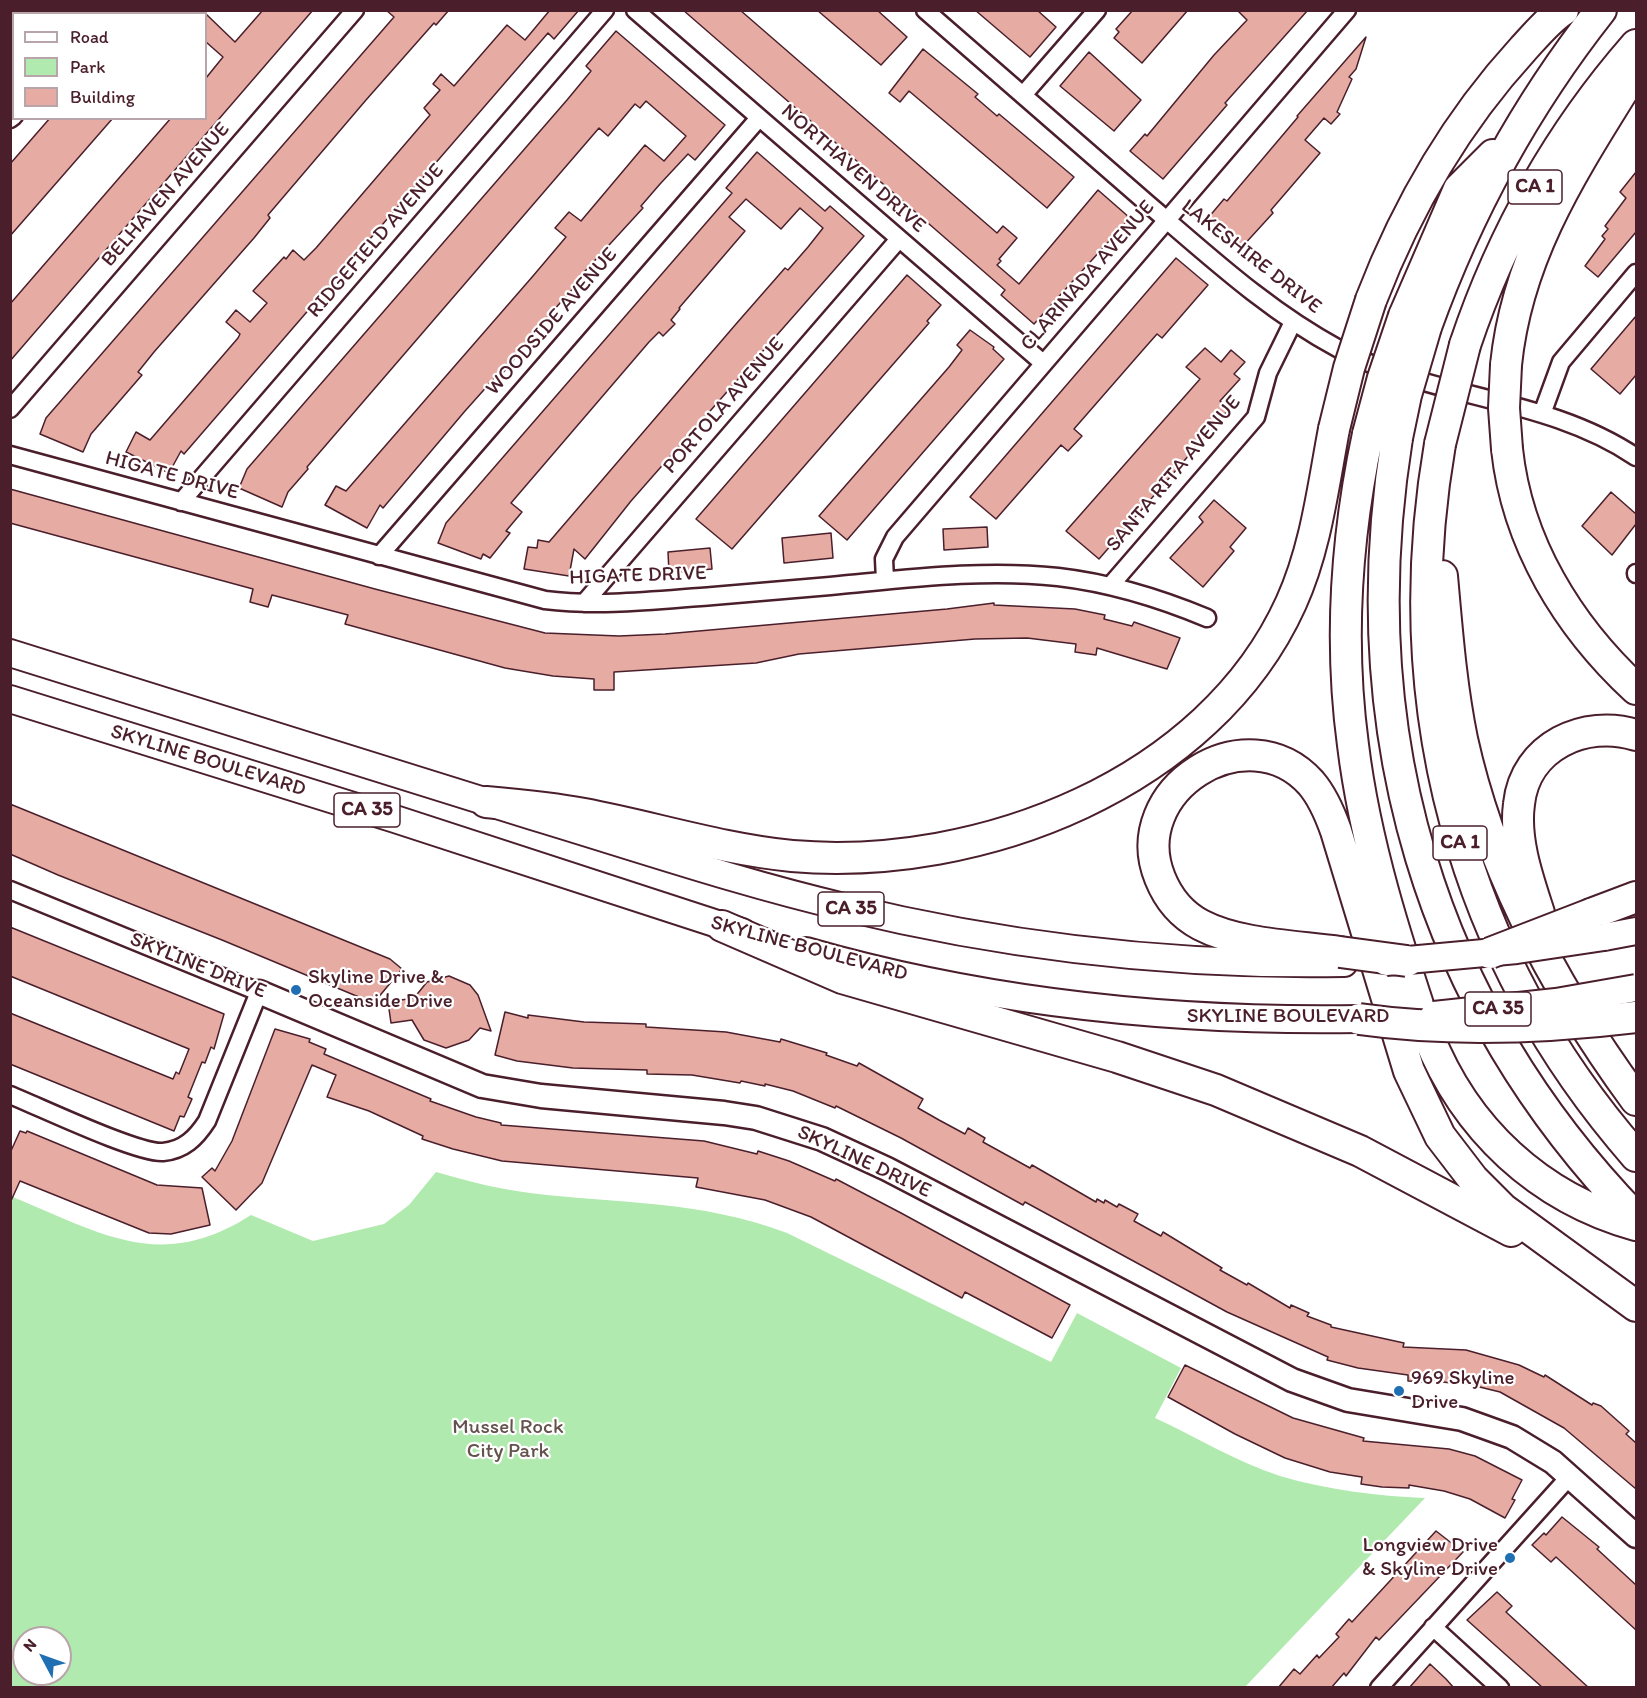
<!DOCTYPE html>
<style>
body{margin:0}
#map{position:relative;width:1647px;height:1698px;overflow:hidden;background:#fff;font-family:Itim,sans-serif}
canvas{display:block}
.frame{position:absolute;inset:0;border:12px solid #4a1f2b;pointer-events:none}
.legend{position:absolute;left:12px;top:12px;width:195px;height:108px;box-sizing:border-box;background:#fff;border:2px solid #b7a5aa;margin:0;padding:8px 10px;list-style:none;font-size:18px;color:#4a1f2b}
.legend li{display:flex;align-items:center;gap:12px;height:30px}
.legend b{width:30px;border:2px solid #b7a5aa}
.north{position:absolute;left:12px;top:1626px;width:60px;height:60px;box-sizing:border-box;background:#fff;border:2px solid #b7a5aa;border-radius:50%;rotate:311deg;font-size:16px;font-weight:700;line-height:24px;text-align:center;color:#4a1f2b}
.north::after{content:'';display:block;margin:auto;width:21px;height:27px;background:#1f6fb2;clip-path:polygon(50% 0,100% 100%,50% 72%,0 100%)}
</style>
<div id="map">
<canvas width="1647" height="1698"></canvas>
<div class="frame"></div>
<ul class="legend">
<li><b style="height:8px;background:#fff"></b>Road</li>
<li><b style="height:16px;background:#b0eaae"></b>Park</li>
<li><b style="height:16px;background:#e6aca3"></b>Building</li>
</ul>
<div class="north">N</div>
</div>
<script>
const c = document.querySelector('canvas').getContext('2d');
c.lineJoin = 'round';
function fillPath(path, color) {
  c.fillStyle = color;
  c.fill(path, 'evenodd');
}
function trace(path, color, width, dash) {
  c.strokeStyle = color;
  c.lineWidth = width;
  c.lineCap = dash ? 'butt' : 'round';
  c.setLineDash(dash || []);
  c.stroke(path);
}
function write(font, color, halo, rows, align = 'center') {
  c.font = font + ' Itim,sans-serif';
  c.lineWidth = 4.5;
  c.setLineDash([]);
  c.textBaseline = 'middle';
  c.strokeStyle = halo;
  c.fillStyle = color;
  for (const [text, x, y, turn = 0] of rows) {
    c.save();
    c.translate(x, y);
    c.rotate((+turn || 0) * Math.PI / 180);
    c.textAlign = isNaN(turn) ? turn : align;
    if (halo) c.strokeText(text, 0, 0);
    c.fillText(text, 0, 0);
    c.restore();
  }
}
const green = new Path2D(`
 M436,1172c31,9 62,17 94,21 90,11 170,7 257,40l264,129 26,-49 104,55 -26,50c41,19 82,44 125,58 48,14 96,20 145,22l-180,189h-1234l-1,-491c90,36 149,78 241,19l62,26 71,-17 25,-19zM24,1638h36v36h-36z`);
const building = new Path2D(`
 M263,10h50l-303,351v-57l161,-186h35v-40l17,-21 -17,-15v-28l29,28z
 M386,10h63l-13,15 -2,-2 -68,77 -98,115 2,3 -16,20 -100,114 -16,20 4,3 -51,59 -8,18 -43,-18 6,-16 348,-401z
 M550,10h29l-25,29 -6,-6 -364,421 -3,-3 -12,22 -43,-21 10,-20 14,8 88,-102 2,-4 -14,-12 10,-12 14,12 17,-19 -14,-12 31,-34 2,2 7,-9 11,10 12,-12 114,-133 -6,-7 16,-18 -7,-6 8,-10 13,12 53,-61 18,15z
 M683,10h57l257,223 6,-7 14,12 -18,21 2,2 -4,4 22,19 79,-94 32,28 -96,106 -33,-29 4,-5z
 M817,10h60l30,27 -26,28z
 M975,10h62l19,17 -26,30z
 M1133,10h55l-46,53 -28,-25 5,-6 -3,-3z
 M1237,10h71l-83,93 2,2 -64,74 -33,-28 15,-17 2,2 67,-81 33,-35z
 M616,31l109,94 -30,35 -7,-6 -28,30 -19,22 2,2 -67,73 2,2 -51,57 2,1 -28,34 -2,-2 -34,38 -82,97 -3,-3 -13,23 -42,-23 11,-19 10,5 187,-215 33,-39 -11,-9 14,-16 12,9 64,-76 19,16 22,-25 -40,-35 -6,7 -5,-4 -27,32 -9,-8 -292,339 1,2 -20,23 -6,15 -43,-19 8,-19 320,-369 24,-29 -5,-5z
 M1366,37l-10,32 -7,8 3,2 -15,33 3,2 -9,10 -7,-6 -19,22 15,13 -49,57 2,3 -31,34 -34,-29 16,-19 3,2 71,-84 -1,-1z
 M923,49l55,45 -3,3 22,19 2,-2 75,63 -27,31 -138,-117 -9,11 -11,-9z
 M1089,52l52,48 -27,31 -54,-45z
 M50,118h63l-103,118v-72z
 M757,152l68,59 5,-5 34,30 -233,265 -46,58 -11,-10 -5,27 -45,-7 4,-22 9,1 1,-8 11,2 187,-218 49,-56 3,2 20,-23 15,-19 -23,-20 -19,21 -35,-30 -17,18 16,14 -66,77 1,1 -9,11 4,4 -12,12 -4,-4 -10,10 -138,161 11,9 -16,19 4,2 -20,25 -7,-4 -2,5 -43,-16 8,-20 286,-330 -6,-5z
 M1636,172v60l-38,45 -13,-11 20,-27 -3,-3 6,-7 -3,-3 21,-28 -6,-6z
 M1176,258l32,27 -46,53 -5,-4 -15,17 -68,78 8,7 -14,15 -7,-6 -65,74 -26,-22z
 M907,275l34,30 -14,16 2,2 -197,226 -36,-30z
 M1636,316v59l-16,19 -29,-25z
 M970,330l24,17 -1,2 11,10 -157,181 -28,-24 130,-149 13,-17 -5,-5z
 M1205,348l16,14 10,-12 14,12 -11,12 6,5 -20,22 9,8 -130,150 -33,-28 134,-152 -14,-12z
 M10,489l365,100 170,44 74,3 46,-2 282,-25 47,-6v2l81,4 30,6 -1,4 28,7 2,-4 46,16 -13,31 -70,-21 -1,7 -21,-3 1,-8 -49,-6 -52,1 -176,15 -43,9 -142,9v18h-20v-11l-41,-3 -48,-8 -160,-44 3,-9 -76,-20 -4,12 -18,-5 3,-13 -243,-66z
 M1611,492l25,22v10l-24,31 -30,-29z
 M1214,500l32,28 -16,19 4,4 -31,36 -33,-29 33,-36 -4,-5z
 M987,527l1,20 -44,3 -1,-21z
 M831,533l2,25 -49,5 -2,-25z
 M710,548l2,21 -43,4 -1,-21z
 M10,804l380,155 12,10 -30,36 -6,-5 -144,-60 -164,-65 -48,-21z
 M10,927l214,87 -10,35 -3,-2 -6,16 -3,-1 -14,35 4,2 -8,18 -4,-1 -6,15 -164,-67v-51l163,66 3,-7 3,2 10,-25 -179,-73z
 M449,976l21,9 8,10 13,36 -11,-3 -11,12 -23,8 -22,-8 -12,-20 -21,3 -3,-21 26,-4 13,-16z
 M505,1012l23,6v-3l56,7 62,2v3l80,5 54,10 1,-3 46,14 -1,2 31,11 2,-3 64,36 -5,9 21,12 26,14 3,-6 17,10 -2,4 47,26 2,-3 64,37 1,-3 7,4 1,-3 12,7 2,-3 19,10 -4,7 27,15 2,-4 59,36 -2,2 27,15 1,-2 42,25 1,-3 18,8 -2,3 24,9v2l73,16 -1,4 63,3 53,15 25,12 1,-2 47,30 1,-2 8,3 28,25 -3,3 10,9v46l-72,-61 -64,-36 -49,-12v3l-24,-3v2l-19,-1v-6l-50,-7 -31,-8 1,-3 -101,-45 -202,-110 -2,3 -122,-67 -65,-32 -1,2 -42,-17 -28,-7v2l-24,-5 -1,2 -48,-8 -45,-1v-4l-74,-2 -56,-7 -22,-6z
 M275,1029l35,10 -1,3 17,7 -2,5 107,45 -1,2 46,16 25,6v2l203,16 53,13 1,-3 31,10 46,20 1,-2 65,34 169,92 -18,33 -87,-46 -3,6 -151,-81 -46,-17 -69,-13 2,-9 -196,-17 -49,-12 -31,-10 1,-3 -54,-25 -42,-14 9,-22 -24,-10 -50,118 -26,27 -34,-33 10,-9 3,3 17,-30z
 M20,1131l6,2 1,-2 130,54 45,3 8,37 -39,9 -22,-1 -129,-52 -10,22v-50z
 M1185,1365l108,53 71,20 -1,3 86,8 26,7 47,24 -10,19 3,1 -10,18 -35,-19 -26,-8 -35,-6v3l-27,-1 -21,-3 1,-7 -32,-5 -45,-14 -50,-24 -67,-37z
 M1562,1517l37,30 -2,2 39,36v45l-80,-73 -5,5 -19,-17 12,-12 2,2z
 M1436,1531l27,21 -84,88 -3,-3 -30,39 -2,-3 -13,15h-53l16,-19 6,5 17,-19 2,3 20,-21 -3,-3 13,-15 3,3z
 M1497,1592l15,14 -6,6 83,76h-46l-76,-68z
 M1430,1664l16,15 8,9h-45z`);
const street = new Path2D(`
 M635,10l408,353
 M925,10c74,65 149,129 223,194 61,52 120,107 191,145 94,50 208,48 297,108
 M102,14l2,-4
 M1023,95l74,-85
 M10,119l4,-3
 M10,409l345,-399
 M1542,414l19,-52 75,-89
 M10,455l535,145c56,7 112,0 168,-4 43,-4 85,-7 127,-11 73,-7 146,-16 218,-8 52,6 101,21 149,41
 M181,502l424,-492
 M379,556l380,-438
 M1636,574v-1
 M885,580l-1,-21 11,-22 452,-527
 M1110,586l146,-169 12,-44 25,-51
 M584,603l315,-364
 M10,890l249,102 -52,129c-11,17 -23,29 -44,31 -25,2 -123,-45 -153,-57
 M1433,1627l67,61
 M1379,1688l191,-212`);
const secondary = new Path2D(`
 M259,992l223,94 59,10 183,17 32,5 66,21 65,30 405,211 56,20 114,19 50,18 41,25 83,74`);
const primary = new Path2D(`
 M10,653c174,55 348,110 522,163 103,31 206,66 312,91 164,40 331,59 500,56
 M10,699l385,120 347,113
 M1604,937l32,-6
 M806,951c181,52 365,71 553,68`);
const highway = new Path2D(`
 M1371,300c35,-91 86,-179 152,-251 12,-13 25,-29 40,-39
 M1404,316l55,-127 34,-34
 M1426,327c41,-114 100,-222 175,-317
 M1465,345c37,-110 94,-212 171,-300
 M1506,365c11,-110 67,-194 124,-286
 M1368,434c-22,103 -29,207 -15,311 12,99 44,197 75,290 37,94 111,163 208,190
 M1397,438c-47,292 31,566 239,780
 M1440,444c-45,261 21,512 196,712
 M1507,449c10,94 61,177 129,240
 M1442,576c5,55 9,109 20,163 29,132 94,252 174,361
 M486,802c33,3 66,6 98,12 69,13 137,35 208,42 188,16 417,-72 499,-253 25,-55 32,-116 43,-174
 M1539,913c-11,-34 -25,-73 -20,-109 6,-58 66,-85 117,-69
 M1591,914l45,-17
 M722,926l120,52 275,79 99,33 144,61 151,80
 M1340,952c-42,-6 -101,-7 -139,-27 -19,-10 -33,-27 -41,-47 -36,-88 87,-166 151,-95 12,14 19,31 25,48l73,240 31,65 33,43 30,30 133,97`);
const primaryBridge = new Path2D(`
 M1386,962l131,-12 87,-13
 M1434,1015l122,-13 80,-14`);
const highwayBridge = new Path2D(`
 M1506,365l-2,43 3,41
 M1334,429l15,-61 22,-68
 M1368,434l15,-56 21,-62
 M1397,438l9,-43 20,-68
 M1440,444l25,-99
 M1340,952l67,9
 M1490,953l101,-39
 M1359,1019c92,13 185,9 277,-2`);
const markers = [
 [296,990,6,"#1f6fb2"],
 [1399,1391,6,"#1f6fb2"],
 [1510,1558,6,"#1f6fb2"]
];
const shields = [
 [1535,187,54],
 [367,810,66],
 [1460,843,54],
 [851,909,66],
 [1498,1009,66]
];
const shieldNames = [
 ["CA 1",1535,187],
 ["CA 35",367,810],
 ["CA 1",1460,843],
 ["CA 35",851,909],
 ["CA 35",1498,1009]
];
const streetNames = [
 ["NORTHAVEN DRIVE",853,169,41],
 ["BELHAVEN AVENUE",166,195,-49],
 ["RIDGEFIELD AVENUE",376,241,-49],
 ["LAKESHIRE DRIVE",1251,257,38],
 ["CLARINADA AVENUE",1088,276,-49],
 ["WOODSIDE AVENUE",552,322,-49],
 ["PORTOLA AVENUE",724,406,-49],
 ["SANTA RITA AVENUE",1174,474,-50],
 ["HIGATE DRIVE",172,476,15],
 ["HIGATE DRIVE",638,576,-2],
 ["SKYLINE BOULEVARD",208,761,17],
 ["SKYLINE BOULEVARD",809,949,15],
 ["SKYLINE DRIVE",198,966,22],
 ["SKYLINE BOULEVARD",1288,1017],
 ["SKYLINE DRIVE",864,1162,25]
];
const poiNames = [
 ["Skyline Drive &",308,978],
 ["Oceanside Drive",308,1002],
 ["969 Skyline",1411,1379],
 ["Drive",1411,1403],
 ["Longview Drive",1498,1546,"right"],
 ["& Skyline Drive",1498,1570,"right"]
];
const parkNames = [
 ["Mussel Rock",508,1428],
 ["City Park",508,1452]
];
fillPath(green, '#b0eaae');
fillPath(building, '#e6aca3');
trace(building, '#4a1f2b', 1.5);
trace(street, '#4a1f2b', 21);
trace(secondary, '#4a1f2b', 27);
trace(primary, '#4a1f2b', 30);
trace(highway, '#4a1f2b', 34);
trace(street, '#fff', 16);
trace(secondary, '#fff', 22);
trace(primary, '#fff', 26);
trace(highway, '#fff', 30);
trace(primaryBridge, '#4a1f2b', 30, []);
trace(highwayBridge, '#4a1f2b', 34, []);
trace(primaryBridge, '#fff', 26);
trace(highwayBridge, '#fff', 30);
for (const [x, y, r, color] of markers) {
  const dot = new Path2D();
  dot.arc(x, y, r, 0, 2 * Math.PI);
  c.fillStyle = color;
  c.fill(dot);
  trace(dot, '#fff', 2);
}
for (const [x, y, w] of shields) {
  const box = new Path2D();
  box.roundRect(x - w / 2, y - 17, w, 34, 4.5);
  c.fillStyle = '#fff';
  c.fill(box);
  trace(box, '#4a1f2b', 1.5);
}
write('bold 20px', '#4a1f2b', null, shieldNames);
write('21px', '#4a1f2b', '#fff', streetNames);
write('21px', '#4a1f2b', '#fff', poiNames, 'left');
write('21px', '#64524c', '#fff', parkNames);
</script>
